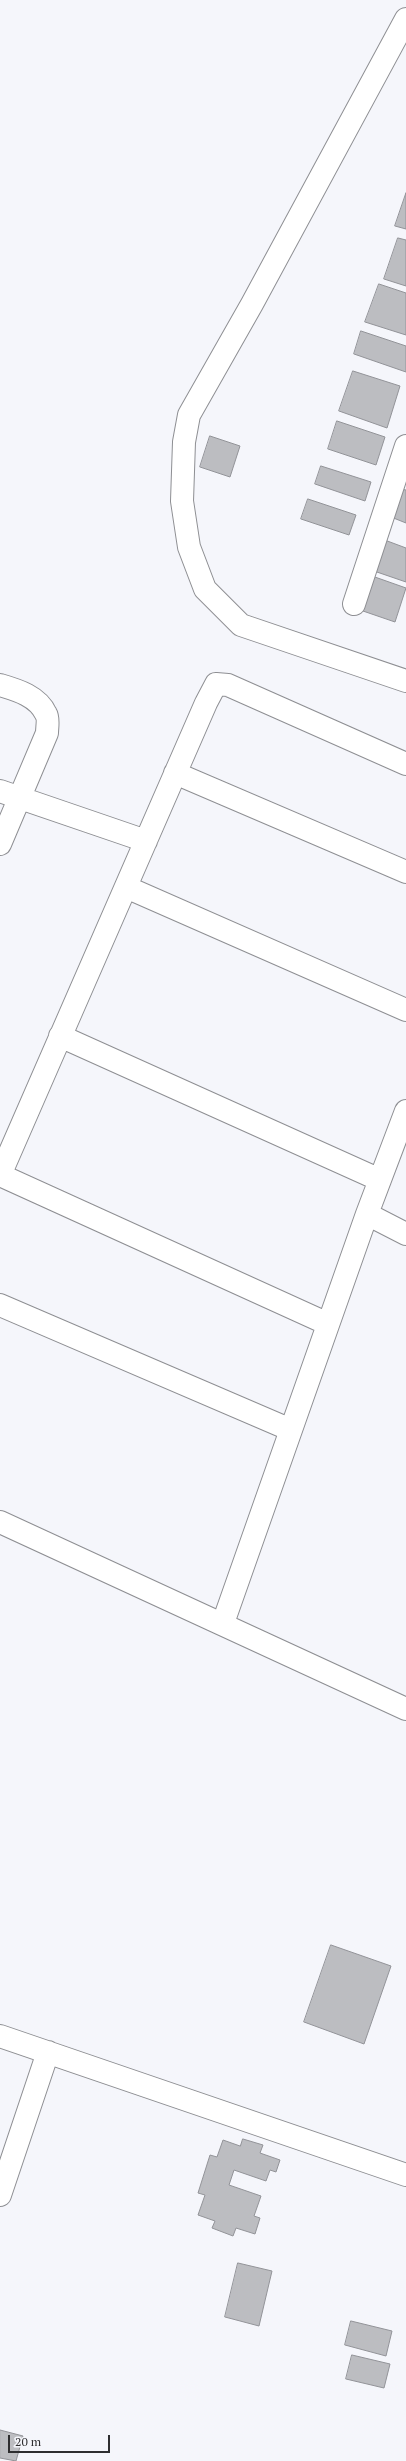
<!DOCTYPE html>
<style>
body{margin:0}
#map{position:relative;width:406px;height:2461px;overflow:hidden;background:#f5f6fb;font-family:"PT Serif",serif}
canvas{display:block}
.scale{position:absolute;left:8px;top:2435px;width:102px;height:18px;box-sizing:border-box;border:2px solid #2e2e30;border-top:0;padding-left:5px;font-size:12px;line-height:14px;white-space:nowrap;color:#2e2e30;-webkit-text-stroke:3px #f5f6fb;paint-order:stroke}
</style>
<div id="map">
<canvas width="406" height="2461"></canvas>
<div class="scale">20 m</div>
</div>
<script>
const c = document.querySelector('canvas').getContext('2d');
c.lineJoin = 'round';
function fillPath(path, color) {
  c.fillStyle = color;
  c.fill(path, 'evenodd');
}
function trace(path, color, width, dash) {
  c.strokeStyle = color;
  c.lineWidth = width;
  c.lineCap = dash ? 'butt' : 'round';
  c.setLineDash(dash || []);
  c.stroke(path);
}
const building = new Path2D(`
 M406,193v36l-11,-3z
 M398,238l8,2v46l-22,-7z
 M379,284l27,9v42l-41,-13z
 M361,331l45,15v26l-52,-18z
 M353,371l47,15 -13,42 -48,-17z
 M337,421l48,16 -9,28 -48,-16z
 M210,436l30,10 -10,31 -30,-10z
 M321,466l50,16 -6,19 -50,-17z
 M401,489l5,1v33l-15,-6z
 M308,499l48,16 -7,20 -48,-16z
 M382,539l24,9v34l-35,-12z
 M372,576l34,12 -11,34 -35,-12z
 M331,1945l60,21 -27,78 -60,-22z
 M243,2139l20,6 -3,8 20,7 -4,12 -6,-2 -4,11 -32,-11 -5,15 32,11 -7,20 6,2 -5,16 -19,-6 -3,8 -21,-8 3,-7 -17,-6 7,-20 -7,-2 12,-38 7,2 6,-17 17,6z
 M238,2263l34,8 -13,55 -34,-9z
 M351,2321l41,10 -6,25 -41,-11z
 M352,2355l38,9 -6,24 -38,-9z
 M0,2430l23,6 -7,25 -16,-3z`);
const minor = new Path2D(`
 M406,19l-154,285 -63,111 -5,27 -2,59 7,46 16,42 36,36 165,56
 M354,604l52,-158
 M0,685c17,5 38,11 46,29 3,5 1,13 1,19l-47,111
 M175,773l231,99
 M0,791l146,50
 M126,887l280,123
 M60,1036l320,144
 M0,1175l206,-472 10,-19 12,1 178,79
 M0,1175l328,149
 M367,1214l39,20
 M0,1305l291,125
 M0,1522l406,187
 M223,1623l144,-409 39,-103
 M0,2036l406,139
 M0,2195l48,-143`);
fillPath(building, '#bcbdc1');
trace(building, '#929398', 1);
trace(minor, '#8e8f93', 24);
trace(minor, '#fff', 22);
</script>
